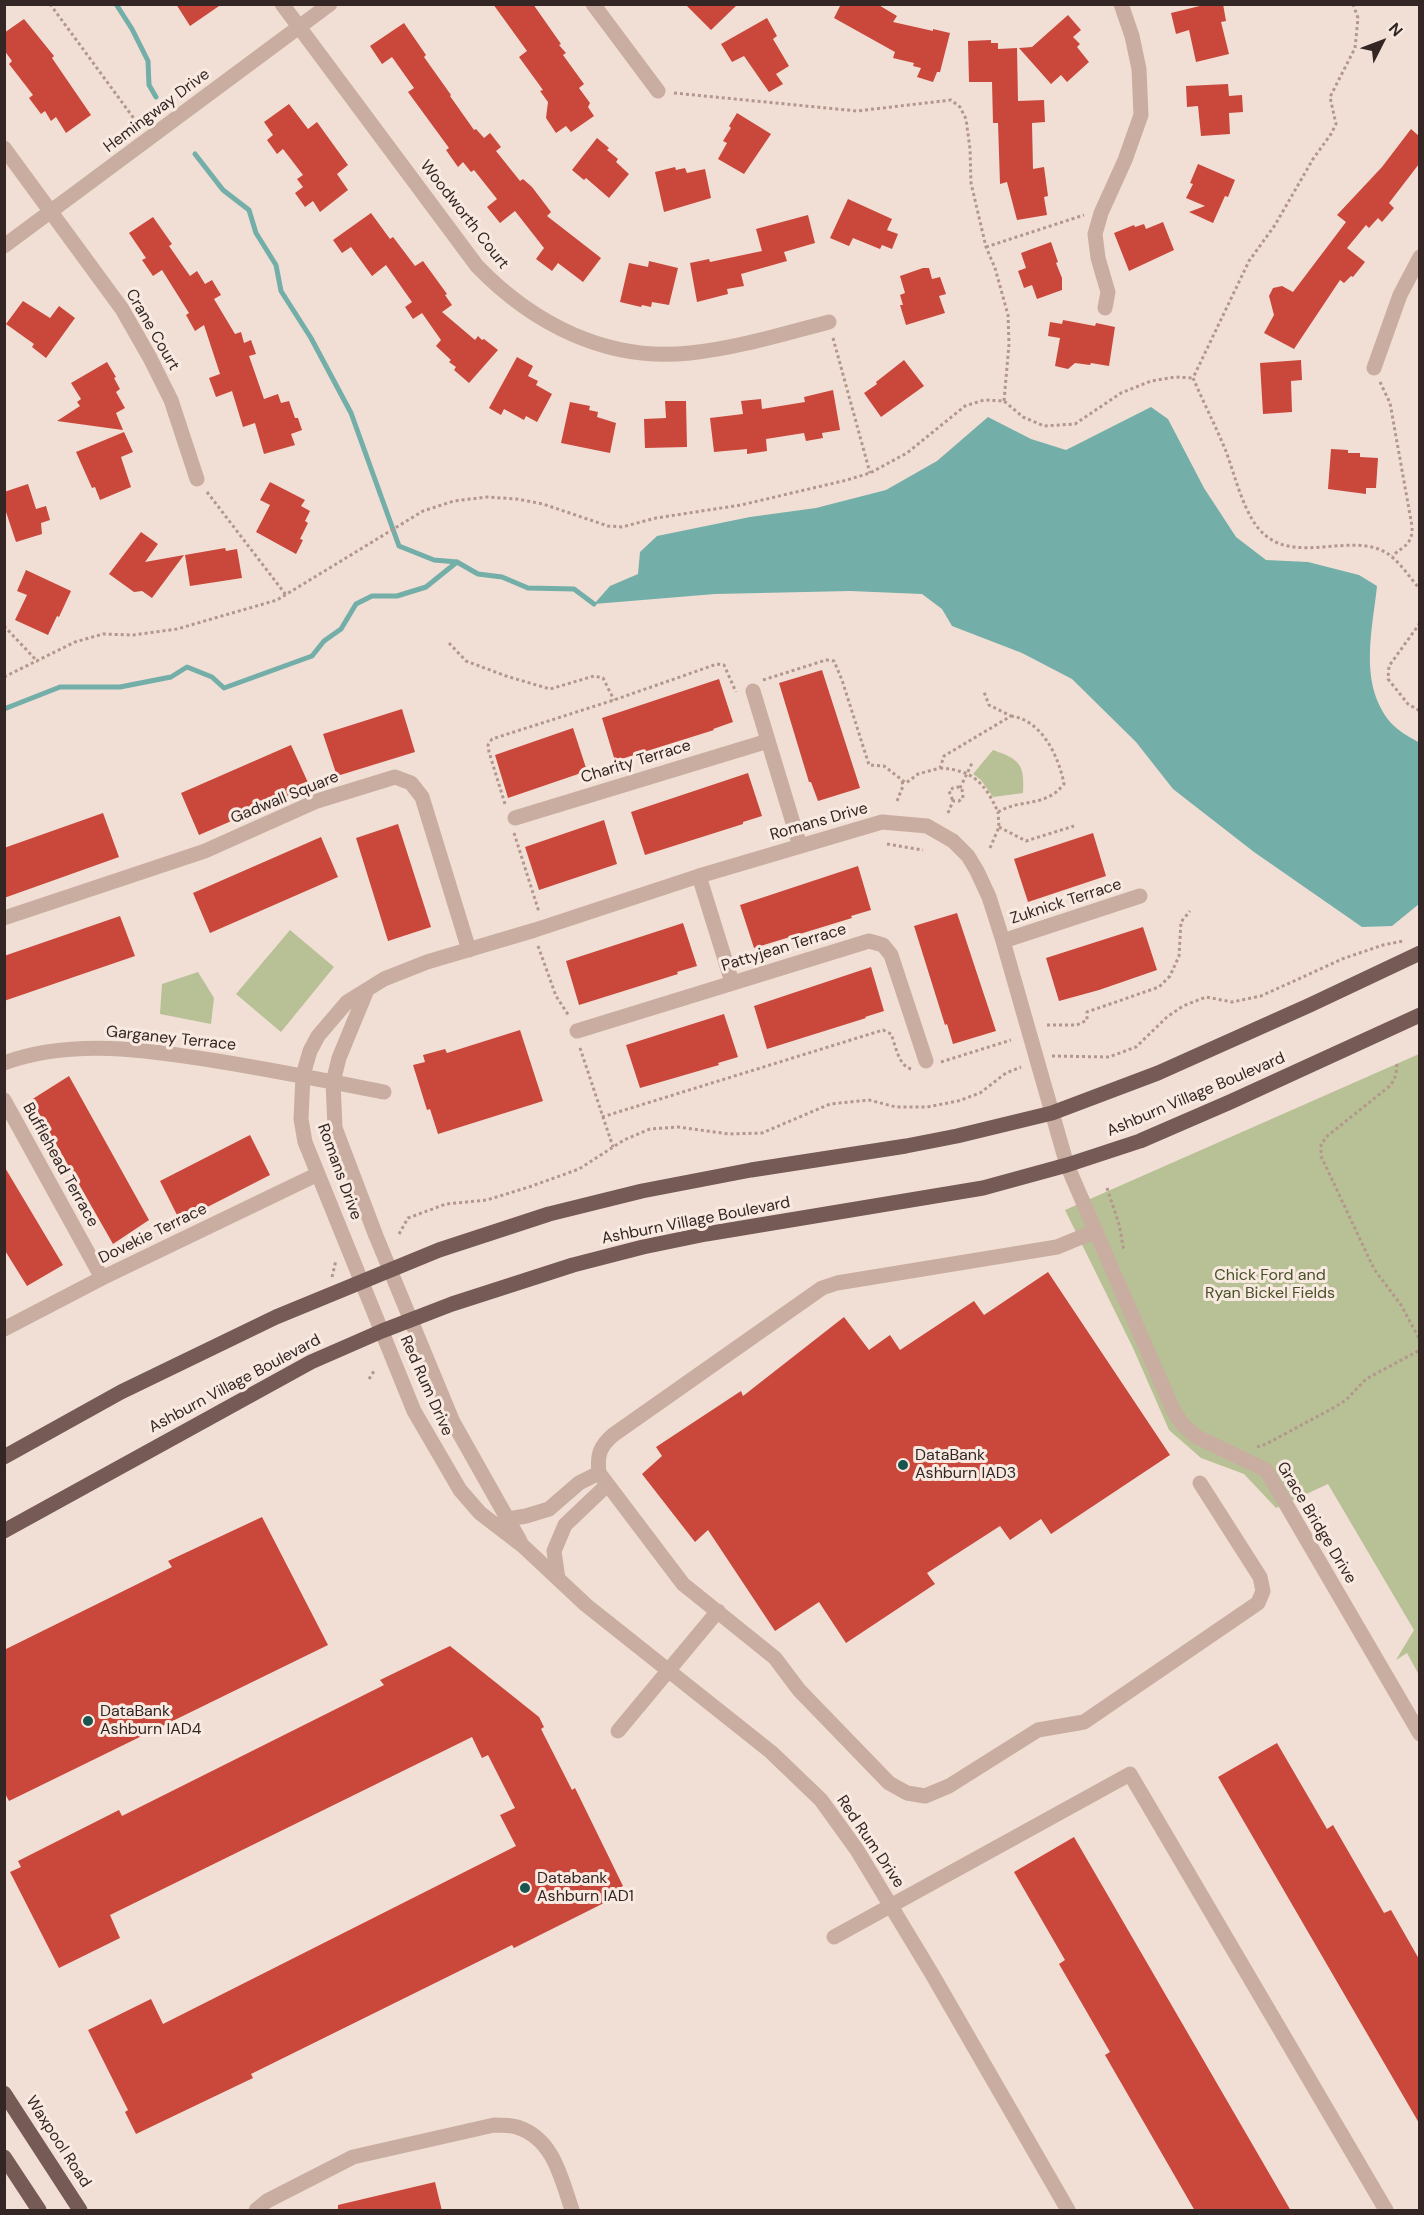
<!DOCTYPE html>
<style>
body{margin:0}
#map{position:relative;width:1424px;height:2215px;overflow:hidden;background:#f1dfd5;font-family:"DM Sans",sans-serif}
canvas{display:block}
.frame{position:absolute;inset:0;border:6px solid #332624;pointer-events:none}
.north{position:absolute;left:1352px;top:12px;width:60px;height:60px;-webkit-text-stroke:4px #f9eae1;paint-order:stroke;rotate:48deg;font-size:16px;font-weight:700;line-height:24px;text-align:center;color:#332624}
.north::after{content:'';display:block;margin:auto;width:21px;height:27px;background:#332624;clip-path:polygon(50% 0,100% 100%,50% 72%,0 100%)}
</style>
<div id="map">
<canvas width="1424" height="2215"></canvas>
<div class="frame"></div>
<div class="north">N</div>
</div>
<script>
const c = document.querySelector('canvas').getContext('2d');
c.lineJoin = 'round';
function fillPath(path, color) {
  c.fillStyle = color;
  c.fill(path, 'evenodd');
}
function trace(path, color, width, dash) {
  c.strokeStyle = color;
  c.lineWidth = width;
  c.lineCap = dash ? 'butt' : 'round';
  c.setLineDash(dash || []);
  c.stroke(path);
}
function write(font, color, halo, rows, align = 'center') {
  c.font = font + ' "DM Sans",sans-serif';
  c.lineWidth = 6;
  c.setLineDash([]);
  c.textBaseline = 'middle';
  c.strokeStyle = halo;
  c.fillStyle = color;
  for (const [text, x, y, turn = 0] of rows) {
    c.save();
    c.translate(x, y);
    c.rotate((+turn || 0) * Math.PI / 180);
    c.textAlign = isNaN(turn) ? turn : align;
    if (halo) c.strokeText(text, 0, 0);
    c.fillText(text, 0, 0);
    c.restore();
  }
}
const green = new Path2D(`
 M993,750c26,9 32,14 30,43l-30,4 -12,-17 -8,-6z
 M290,930l44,37 -53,65 -45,-38z
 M198,972l16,26 -3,26 -51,-10 2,-30z
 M1419,1054v621l-12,-22 -11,7 18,-30 -86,-146 -52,24 -32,-34 -43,-16 -32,-28 -36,-82 -68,-138z`);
const water = new Path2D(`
 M1151,407l17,12 36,69 32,49 30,23 42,2 51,13 18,11c-5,47 -19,101 16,139 7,7 18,13 27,18l-1,161 -27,22 -30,1 -108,-75 -81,-63 -37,-47 -64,-63 -50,-26 -70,-27 -10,-17 -20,-15 -72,-3 -135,3 -121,10 16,-18 28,-12 2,-22 17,-16 93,-19 66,-9 70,-18 51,-29 51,-44 43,22 35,11z`);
const stream = new Path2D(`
 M116,4l16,25 16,32 1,24 7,12
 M195,154l28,36 26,20 7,23 20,32 5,26 30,47 40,75 48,133 35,14 23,2 21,12 24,3 26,11 46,1 20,15
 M4,709l56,-22h60l51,-10 16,-10 25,10 12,11 88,-32 12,-15 17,-12 15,-25 16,-8h25l29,-9 31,-25`);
const building = new Path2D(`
 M176,4h46l-32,22z
 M493,4h40l28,40 -2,1 7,8 -3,2 21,29 -5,4 11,15 -2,4 6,9 -23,16 -5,-6 -10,7 -10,-15 2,-16 -8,-11 3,-1 -24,-33 8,-6z
 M685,4h53l-27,26z
 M841,4h36l20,12 -4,6 40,9v-2l17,4 -10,39h-3l-4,10 -16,-5 4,-9 -8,-2 1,-3 -21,-5 2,-6 -61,-34z
 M1208,4h15l3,17 -5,1 8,32 -33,8 -7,-32 -13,4 -5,-21z
 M1068,15l13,15 -8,7 7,7 -3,3 12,15 -22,20 -6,-7 -10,9 -32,-36 13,-1z
 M767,18l10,18 -4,3 16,27 -13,8 7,10 -14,8 -25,-36 -12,6 -11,-18z
 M24,19l30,37 -2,2 39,57 -25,18 -10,-16 -5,4 -6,-10 -4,3 -12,-16 4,-3 -24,-31 3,-3 -8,-11v-17z
 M404,23l22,32 -2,2 27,38 -1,1 24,34 2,-1 8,9 6,-5 11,14 -5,4 24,30 3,-2 9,8 19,25 -4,4 54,42 -18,24 -25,-19 -6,8 -16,-12 8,-11 -29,-37 -15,12 -13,-16 10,-8 -23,-29 -3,2 -8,-10 -5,5 -12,-17 3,-2 -41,-56 6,-4 -22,-31 -10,7 -12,-18z
 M991,40v3h7v6l19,-1 1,53 26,-1 1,22 -13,1 1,46 11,-2 4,29 -4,1 3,18 -30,5 -10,-38 -7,2 -2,-61h-5l-1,-41h-23l-1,-41z
 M1228,84l1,12 13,-1 1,17 -14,1 1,21 -29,2 -3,-30 -11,1 -1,-21z
 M289,104l19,25 9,-7 31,43 -11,9 11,16 -28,22 -7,-11 -8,6 -10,-14 8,-6 -6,-8 6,-4 -20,-26 -6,5 -10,-14 6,-5 -9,-13z
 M737,113l34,21 -27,40 -26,-15 9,-16 -4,-2 8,-13 -2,-2z
 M1411,129l8,7v28l-30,39 5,5 -12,14 -4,-4 -9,10 -3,-3 -19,23 18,14 -12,15 -2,-1 -7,7 -4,-3 -46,69 -30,-16 10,-18 -5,-19 4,-8 9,-2 11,6 53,-70 -9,-7 45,-48z
 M597,138l12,10 -2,2 11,9 -2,3 13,12 -20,24 -23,-20 -2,2 -12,-10z
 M1198,164l37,16 -7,17 -3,-1 -12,27 -24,-11 16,-6 -19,-8 7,-14 -3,-1z
 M675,167l1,3 9,-2 2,5 18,-4 6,29 -47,14 -9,-40z
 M848,199l44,20 -5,11 11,4 -6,15 -10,-4 -2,4 -27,-11 -4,8 -19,-8z
 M371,213l19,26 3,-2 22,29 8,-5 24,33 -2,1 7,10 -10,7 33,28 3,-4 4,4 2,-1 14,11 -29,33 -15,-13 2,-3 -7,-5 2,-2 -15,-14 5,-6 -19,-27 -9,6 -8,-12 7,-5 -26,-37 -14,11 -21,-29 -9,6 -9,-13z
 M808,215l7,28 -31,9 3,9 -46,13 3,12 -17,3 1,5 -31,8 -7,-39 19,-4 1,3 52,-11 -6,-22z
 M153,217l19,27 -3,2 21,30 7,-5 8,13 7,-4 9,15 -7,4 21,35 6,-2 3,11 7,-3 5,14 -7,2 15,43 14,-5 3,9 8,-2 6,17h3l4,12 -11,4 4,11 -31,9 -9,-31 -12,4 -11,-36 -16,6 -7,-19 11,-4 -16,-49 -9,6 -9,-16 3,-2 -27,-43 -9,6 -11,-16 4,-2 -17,-25z
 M1163,222l11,28 -45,21 -15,-38 20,-8 1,2 9,-3 2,5z
 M1051,242l7,20 -2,1 6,15v12l-25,9 -5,-14 -8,3 -6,-17 8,-3 -5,-15z
 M649,261l29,7 -9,37 -17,-3 -1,5 -9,-2 -1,2 -21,-5 9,-39 19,4z
 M923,268h6l3,11 8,-2 6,17 -7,2 6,17 -39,12 -6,-20h3l-3,-10 5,-2 -5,-17z
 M23,301l27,17 9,-12 16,12 -29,40 -14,-11 2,-3 -28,-20z
 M1063,320l32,6 1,-3 19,4 -6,39 -18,-3 -1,2 -15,-2 -7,6 -13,-3 5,-28 -12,-2 2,-14 12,2z
 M517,357l16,9 -5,10 10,5 -2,4 16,9 -15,28 -11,-6 -2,4 -20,-11 -3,6 -12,-7z
 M904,360l20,26 -43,31 -17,-24 13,-9 -1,-2z
 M1301,360l1,20 -11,1 1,31 -29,2 -3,-51z
 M107,362l9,15 -2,1 6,11 -4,3 9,16 -9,5 7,17 -66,-9 23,-15 -3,-4 4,-3 -10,-16z
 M833,390l7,40 -18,3 1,5 -17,3 -2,-8 -38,6 1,12 -20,3v-5l-33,3 -4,-34 33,-4 -2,-13 20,-2 1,10 43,-7 -1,-5z
 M665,401h21l1,46 -42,1 -1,-29 22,-1z
 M570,402l20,4 -1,4 9,2 -1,5 19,6 -6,30 -49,-10z
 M124,432l9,20 -12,5 10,30 -31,13 -5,-13 -3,1 -16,-36z
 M1331,449l17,1v3h12v4l18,1 -2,30h-10v6l-38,-5z
 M270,482l35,18 -4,6 9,5 -5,10 3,2 -8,16 3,1 -7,14 -40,-22 14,-27 -10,-5z
 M28,484l8,25 10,-3 4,14 -9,3 1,11 -26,8 -12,-36v-14z
 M141,532l17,12 -13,18 39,-7 -32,43 -10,-7 -8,1 -25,-18z
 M225,548l1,3 11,-2 5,29 -52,8 -5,-31z
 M26,570l45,21 -12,26 -2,-1 -9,19 -33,-15 12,-25 -10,-4z
 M822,670l38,118 -42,13 -7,-19h-2l-30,-99z
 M719,679l14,43 -20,7 1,1 -99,31 -13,-43z
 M402,709l13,43 -78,24 -14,-42z
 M573,728l14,43 -79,27 -13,-43z
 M291,745l19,42 -111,48 -18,-42z
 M748,773l14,43 -19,6v2l-98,31 -14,-43z
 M103,813l16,44 -115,41v-50z
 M604,820l13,44 -78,26 -14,-43z
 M398,824l33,103 -43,14 -32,-103z
 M1093,833l13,43 -78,26 -14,-43z
 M321,837l17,40 -128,56 -17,-40z
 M858,866l13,44 -20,6 1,2 -98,30 -14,-43z
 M957,913l39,118 -43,13 -6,-20 -2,1 -31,-99z
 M120,916l15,40 -131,45v-45z
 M683,923l14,43 -20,6 1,2 -99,31 -13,-44z
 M1143,927l14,43 -58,20 -40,11 -13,-43z
 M871,967l13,44 -19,6 1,1 -99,31 -13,-43z
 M724,1014l14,43 -20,6 1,2 -79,23 -14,-43z
 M520,1030l23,71 -105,33 -8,-25 -3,1 -14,-45 12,-3 -2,-7 22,-6 2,4z
 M69,1076l80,144 -36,24 -82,-144z
 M250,1135l20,40 -90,46 -20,-40z
 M4,1166l59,99 -36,21 -23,-37z
 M1048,1272l122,183 -119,79 -10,-15 -31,21 -10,-14 -73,47 8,11 -89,59 -27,-41 -44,29 -67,-101 -13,12 -53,-68 20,-18 -6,-9 85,-56 2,5 101,-79 25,33 21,-15 10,15 74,-49 10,14z
 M262,1517l66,128 -319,156 -5,-9v-142l168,-83 -4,-6z
 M450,1646l89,71 5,10 -3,2 31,61 3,-2 48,98 -10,5 3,6 -102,51 -2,-3 -261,129 2,4 -117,56 -11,-22 3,-2 -40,-80 63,-31 12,25 353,-178 -16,-31 15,-7 -27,-53 -6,3 -10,-21 -362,178 10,23 -61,30 -49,-96 11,-5 -3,-6 101,-51 3,6 262,-131 -4,-5z
 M1277,1743l50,86 6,-4 51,88 7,-3 28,49v164l-201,-346z
 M1074,1837l217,374h-96l-90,-156 5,-3 -51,-88 6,-4 -51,-88z
 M435,2182l7,29h-104v-6z`);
const path = new Path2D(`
 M50,4l85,116
 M1353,4l5,14 -3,30 -25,49 6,27 -5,10 -18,25 -38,66 -26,36 -56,117c10,23 22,47 32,71 10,25 19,69 40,86 32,28 86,-2 120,17 14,8 24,25 35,37
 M674,93l183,18 94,-11 9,7 6,12 4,30 1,34 15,64 9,21 13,47 1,29 -5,57
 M986,247l98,-32
 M833,338l37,135
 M1380,382l10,21 22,123c1,18 -8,20 -20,30
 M207,492l79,103
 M1420,623l-31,43 -1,13 20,25 12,7
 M4,626l34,36
 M449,643l17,18 40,15 44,13 44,-13 9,2 11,22
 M4,677l71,-35 28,-8 30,1 44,-6 100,-29 146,-89 31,-10 33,-4 30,2 26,5 65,22 14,1 34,-9 85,-13 106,-25 23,-7 37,-20 58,-47 19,-6 20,1 19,16 21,9 31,-2 46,-31 30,-12 24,-4 18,1
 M763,680l63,-20 8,1 8,19 27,85 15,1 22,17 12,-9 22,-6 4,-12 67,-40 -22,-11 -5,-13
 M940,768c33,2 45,15 58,44 24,-14 47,-4 66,-28 -5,-27 -22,-64 -53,-68
 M960,788l13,-27
 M897,801l6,-15 -1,-5
 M505,804l-16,-52 -1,-7 4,-6 122,-39 103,-36 7,1 12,27
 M948,813l5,-12h6l4,-3 -1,-9 -4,-2 -5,1 -4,3 4,10
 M999,827l27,14 48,-15
 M514,833l25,79
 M887,844l36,6
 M990,848l9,-21 -1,-15
 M538,946l18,50 13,20
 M1047,1025h30l10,-5v-8l72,-25 11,-11 9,-20 2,-34 9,-11
 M580,1048l33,99
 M1052,1056l57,1 27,-10 31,-30 16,-11 23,-9 26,5 29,-6 81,-37 41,-14 20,-4
 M941,1062l70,-22
 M1397,1064l-1,11 -5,10 -65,52 -5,8v11l53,113 27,36 19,35
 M602,1117l281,-87 8,4c5,12 7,31 20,35
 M1107,1188l12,36 5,27
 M399,1234l9,-16 38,-14 41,-4 42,-13 50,-18 45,-29 26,-11 28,-2 51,7 33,-1 68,-29 39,-4 27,7h31l31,-6 22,-8 26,-20 15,-6
 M332,1277l4,-17
 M369,1379l5,-8
 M1257,1447l9,-3 69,-37 11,-7 20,-21 54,-29`);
const minor = new Path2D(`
 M282,4l195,262c56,58 130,96 213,87 47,-5 93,-19 139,-31
 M593,4l65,87
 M4,148l118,161 28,49 21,42 26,79
 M4,246l326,-242
 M1105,308l3,-16 -10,-34 -3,-24 6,-21 24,-53 16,-45 -2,-46 -7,-33 -11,-32
 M1374,368l26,-73 20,-38
 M753,691l47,155
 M515,818l253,-77
 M699,876l33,106
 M4,918l201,-67 112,-50 78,-24 16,6 11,14 47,153
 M1003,941l137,-45
 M367,990l-28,68 -6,24 2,46 41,108 77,186 67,119
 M577,1031l292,-90 14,4 8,10 35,106
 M4,1063c68,-25 144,-13 213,-2 56,9 111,20 167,31
 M4,1100l98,178
 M1096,1231l-39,16 -220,36 -15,5 -209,147c-14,12 -16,21 -14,38l84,111 92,74 24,32 90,93 18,10 18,3 24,-10 89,-56 46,-8 174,-119 5,-12 -3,-14 -60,-94
 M4,1329l98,-51 216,-104
 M508,1519l18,-3 23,-7 30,-26 20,-10
 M558,1579l-4,-28 11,-26 42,-40
 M618,1731l100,-120
 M834,1937l296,-163 256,436
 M256,2210l11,-9 86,-44 141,-32c7,0 16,0 23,2 37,12 44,51 55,83
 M1068,2210l-136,-236 -75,-124 -36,-50 -50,-48 -185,-147 -63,-59 -43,-33 -20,-23 -46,-79 -109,-269 -4,-23 2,-44 7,-24 8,-15 29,-34 37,-23 43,-17 108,-32 164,-54 183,-54 45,4 26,15 15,15 9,15 12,26 14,44 64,224 106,245 10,15 14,12 69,33 154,264`);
const major = new Path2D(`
 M4,1457l117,-65 155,-75 163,-67 110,-36 93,-23 109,-21 155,-24 51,-10 95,-23 106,-40 152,-68 110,-52
 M4,1531l307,-169 71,-31 70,-27 121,-39 70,-18 63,-13 277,-46 84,-23 73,-24 90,-39 190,-87
 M4,2093l76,117
 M4,2157l35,53`);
const markers = [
 [903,1465,6,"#19544f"],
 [88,1721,6,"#19544f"],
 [525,1888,6,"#19544f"]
];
const streetNames = [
 ["Hemingway Drive",157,111,-37],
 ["Woodworth Court",464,215,52],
 ["Crane Court",152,330,60],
 ["Charity Terrace",636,762,-17],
 ["Gadwall Square",285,798,-22],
 ["Romans Drive",819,822,-16],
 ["Zuknick Terrace",1066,902,-18],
 ["Pattyjean Terrace",784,948,-17],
 ["Garganey Terrace",171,1039,6],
 ["Ashburn Village Boulevard",1196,1095,-23],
 ["Bufflehead Terrace",60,1165,61],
 ["Romans Drive",339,1172,70],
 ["Ashburn Village Boulevard",696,1221,-11],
 ["Dovekie Terrace",153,1234,-26],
 ["Ashburn Village Boulevard",235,1384,-28],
 ["Red Rum Drive",426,1386,66],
 ["Grace Bridge Drive",1316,1523,59],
 ["Red Rum Drive",870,1842,56],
 ["Waxpool Road",58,2142,57]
];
const parkNames = [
 ["Chick Ford and",1270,1276],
 ["Ryan Bickel Fields",1270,1294]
];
const poiNames = [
 ["DataBank",915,1456],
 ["Ashburn IAD3",915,1474],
 ["DataBank",100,1712],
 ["Ashburn IAD4",100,1730],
 ["Databank",537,1879],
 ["Ashburn IAD1",537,1897]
];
fillPath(green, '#b8c095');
fillPath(water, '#74aea8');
trace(stream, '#74aea8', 5);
fillPath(building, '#c9473b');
trace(path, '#b4978c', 3, [3, 3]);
trace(minor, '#c9ada1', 15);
trace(major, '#755a55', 15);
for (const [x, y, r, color] of markers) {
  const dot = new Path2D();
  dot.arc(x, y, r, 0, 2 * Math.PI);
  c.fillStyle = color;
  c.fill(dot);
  trace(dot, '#f9eae1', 2);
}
write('16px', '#332624', '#f9eae1', streetNames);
write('16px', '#485128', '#f9eae1', parkNames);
write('16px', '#332624', '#f9eae1', poiNames, 'left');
</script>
